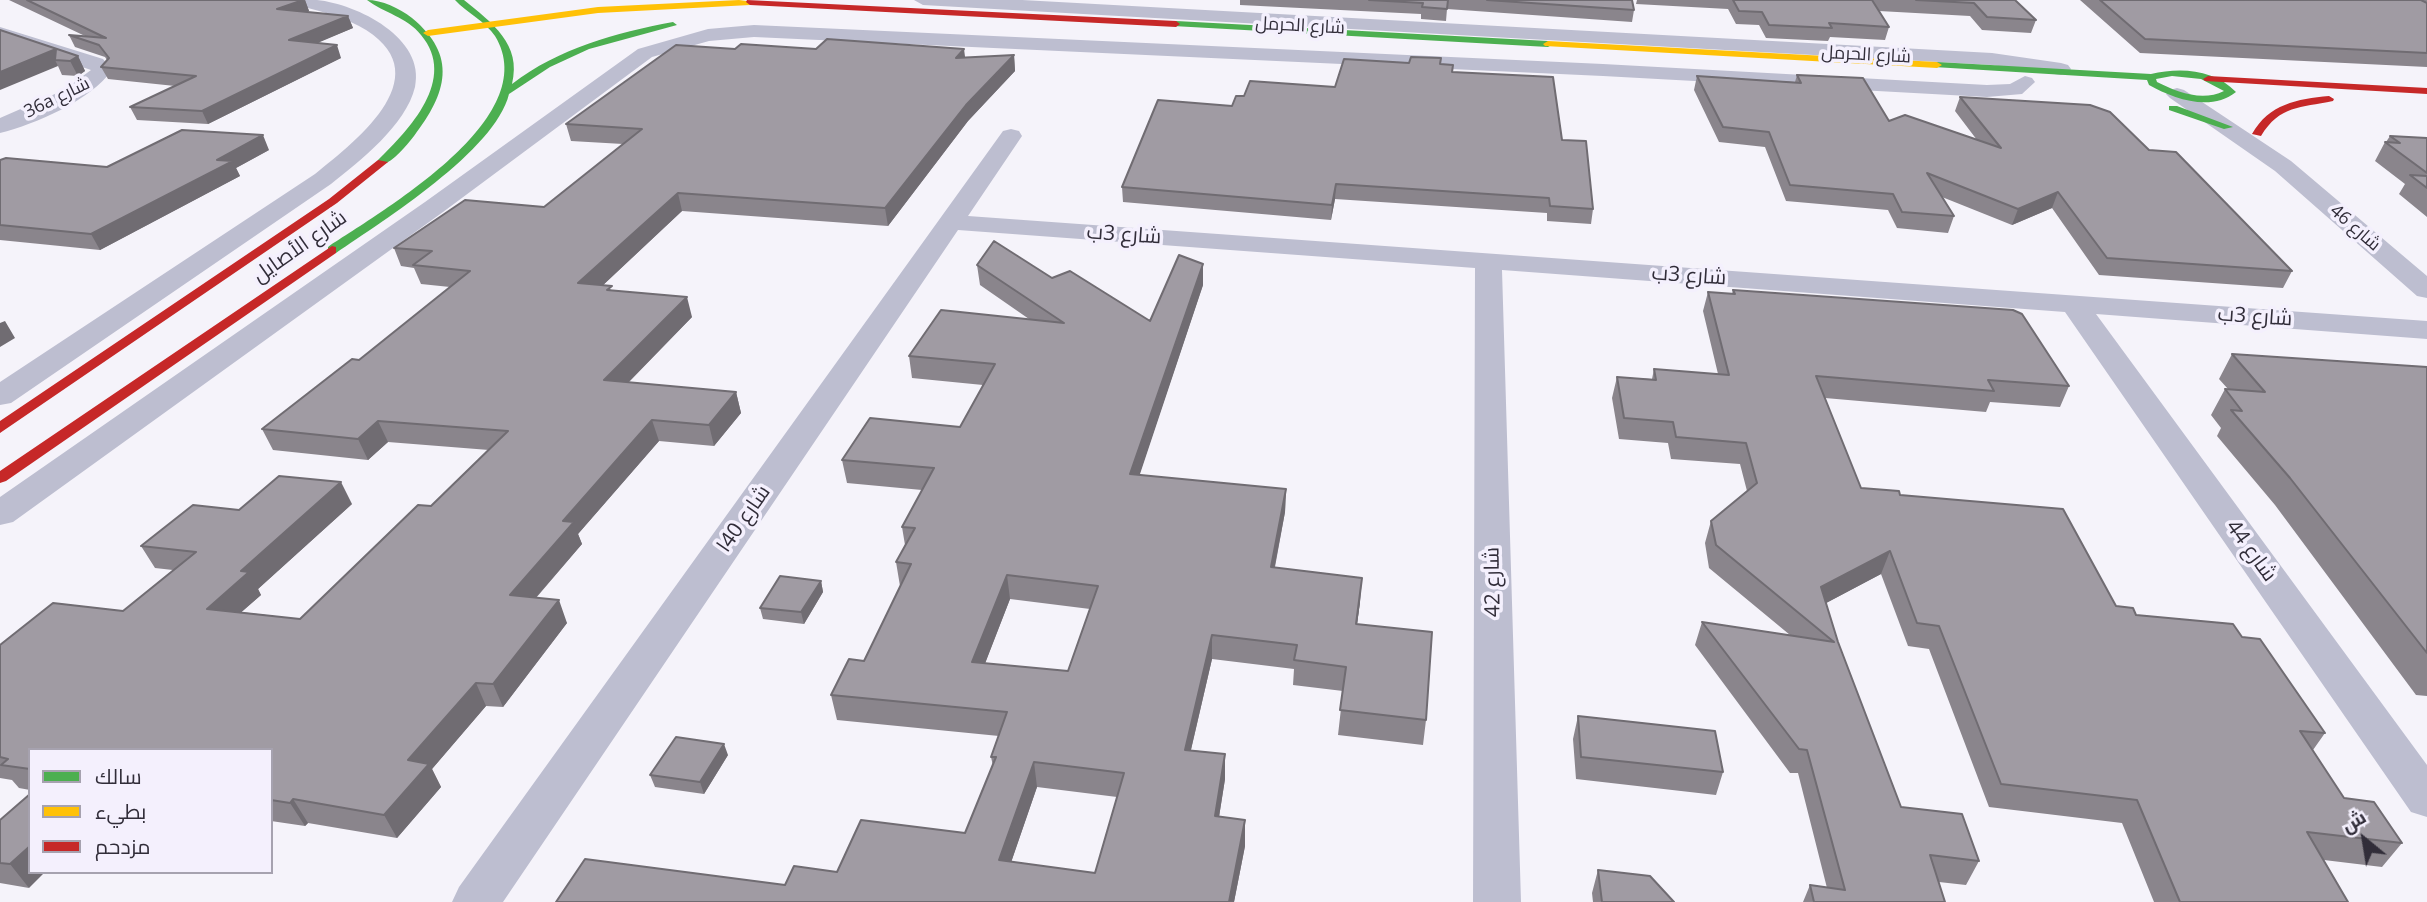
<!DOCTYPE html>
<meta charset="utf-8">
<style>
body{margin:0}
#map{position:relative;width:2427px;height:902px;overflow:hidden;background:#f5f3fa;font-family:"Open Sans",Cairo,sans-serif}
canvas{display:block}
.legend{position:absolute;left:28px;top:748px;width:245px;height:126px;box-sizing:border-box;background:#f4f0fd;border:2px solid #a6a2af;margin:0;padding:9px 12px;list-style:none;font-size:21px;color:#312d39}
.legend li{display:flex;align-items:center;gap:14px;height:35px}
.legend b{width:35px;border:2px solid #a6a2af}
.north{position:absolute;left:2329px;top:804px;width:70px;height:70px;-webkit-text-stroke:5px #f4f0fd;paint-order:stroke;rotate:330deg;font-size:19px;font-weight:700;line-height:28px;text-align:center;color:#312d39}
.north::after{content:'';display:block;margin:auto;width:24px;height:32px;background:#312d39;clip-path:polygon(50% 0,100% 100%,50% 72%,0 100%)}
</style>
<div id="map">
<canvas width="2427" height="902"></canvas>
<ul class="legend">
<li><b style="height:9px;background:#4caf50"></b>سالك</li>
<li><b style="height:9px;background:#ffc107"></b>بطيء</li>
<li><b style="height:9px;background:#c62828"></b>مزدحم</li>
</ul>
<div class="north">ش</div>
</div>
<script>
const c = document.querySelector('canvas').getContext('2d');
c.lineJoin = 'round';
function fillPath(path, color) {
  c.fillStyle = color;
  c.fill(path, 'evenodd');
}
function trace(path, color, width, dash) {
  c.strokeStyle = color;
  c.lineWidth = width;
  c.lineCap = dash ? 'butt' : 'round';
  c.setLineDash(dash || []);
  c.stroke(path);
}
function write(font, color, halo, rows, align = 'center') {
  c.font = font + ' "Open Sans",Cairo,sans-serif';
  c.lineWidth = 7;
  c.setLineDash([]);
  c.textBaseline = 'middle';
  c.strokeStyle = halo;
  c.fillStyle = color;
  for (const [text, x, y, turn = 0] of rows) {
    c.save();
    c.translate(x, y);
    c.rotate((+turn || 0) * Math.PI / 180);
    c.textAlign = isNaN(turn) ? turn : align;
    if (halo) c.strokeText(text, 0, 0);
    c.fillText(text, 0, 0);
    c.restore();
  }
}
const street = new Path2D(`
 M290,0c9,0 18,0 27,0 40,4 109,38 98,87 -9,38 -55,74 -84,97l-320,219 -11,2v-23l315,-208c44,-35 129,-102 44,-148 -20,-11 -44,-16 -66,-22z
 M914,0h108l970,53 69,10 7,2 3,4 -3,4 -7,2 -69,-10 -1069,-60z
 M754,25l849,39 384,21 23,-1 15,-8 7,2 3,4 -13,12 -35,3 -384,-21 -849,-39 -45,4 -57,16 -209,155 -430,310 -13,3v-28l425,-295 213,-153 70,-20z
 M0,27l103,32 9,11c-21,30 -76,54 -112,63v-15l64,-28 27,-20 -91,-31z
 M2177,88l7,2 107,71 136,115v22l-10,-2 -142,-125 -105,-73 -4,-4 4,-4z
 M1011,129l8,2 3,5 -54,80 1459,105v18l-331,-25 331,451v52l-16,-5 -346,-500 -563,-42 19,632h-48l2,-634 -517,-38 -455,672h-51l7,-15 544,-756z`);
const fast = new Path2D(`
 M367,0c15,0 32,8 45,18 46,38 35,75 2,118 -8,10 -20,25 -32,29l-4,-1v-4c31,-30 80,-81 43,-125 -14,-18 -37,-22 -54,-35z
 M455,0h9c28,23 58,44 48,84 47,-36 103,-51 161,-62l4,3 -88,24 -39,18 -41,27c-14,57 -125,126 -173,159h-8v-6c55,-37 217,-129 167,-211 -9,-14 -29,-24 -40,-36z
 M1176,21l372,20 5,3 -5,3 -375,-21v-4z
 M1937,62l214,12c29,-7 63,-5 85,18 -25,20 -62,7 -87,-7l-2,-5 -213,-13 -2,-2zM2172,76l29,3 23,12c-22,11 -47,1 -67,-9l-1,-3z
 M2169,106h8l56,21 -9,2 -55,-19z`);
const slow = new Path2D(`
 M739,0l15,2 -4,3 -152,8 -170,23 -5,-3 5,-3 170,-23z
 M1548,41l389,21 5,3 -5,3 -392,-22 -2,-2z`);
const jam = new Path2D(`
 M747,0l429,21 4,3 -4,3 -426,-22 -4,-3z
 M2208,76l219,12v6l-222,-13 -2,-2z
 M2329,96l5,3 -1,2c-33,7 -53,4 -72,35l-9,-2c17,-30 45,-35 77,-38z
 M378,160l10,2 -51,41 -337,230v-12l329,-222z
 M332,246l4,1v6l-330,228 -6,2v-12z`);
const wall = new Path2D(`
 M9,0h296l4,11 -3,1 42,4 5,12 -37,15 25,15 -133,66 -71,-4 -7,-13 45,-21 -67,-7 -7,-12 6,-7 -2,-3 -30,-10 -6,-12 16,1z
 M1240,0h392l2,10 -2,12 -185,-13 -1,12 -25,-2v-5l-181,-9z
 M1637,0h378l21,20 -5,13 -49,-3 -12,-14 -91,-5 10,16 -4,13 -55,-3 -2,4 -62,-3 -7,-13 -23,-1 -8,-15 -92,-5z
 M2080,0h347v67l-287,-14z
 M0,30l78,26 7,15 -7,5 -16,-1 -4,-9z
 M735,49l230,9 49,-3 1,16 -47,50 -80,105 -206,-15 -79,74 10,6 79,26 -63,65 107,10 5,21 -27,33 -55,-5 -81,93 4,10 -46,54 31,25 -64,84 -17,-1 -54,63 9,18 -44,51 -89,-15 -3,3 -34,-5v-71h-241v40l-11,-2 -7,-8 -12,-2v-133l123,-34 50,-41 -18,-2 -14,-22 98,-36 113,-6 -94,85 3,6 -20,17 59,7 131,-113 58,-56 -101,-8 -20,18 -95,-10 -11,-21 97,-69 91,-73 -29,-3 -7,-16 -13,-2 -7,-18 150,-41 79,-63 -52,-3 -5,-17z
 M1409,63l31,1 122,76 31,69 -2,15 -44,-3v-8l-212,-14 -4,21 -208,-18 -1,-15 122,-91 91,-9z
 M1797,75l92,46 88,19 -22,-29 5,-14 189,53 143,121 -9,17 -184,-13 -47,-67 -40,17 -70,-28 12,19 -6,17 -51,-5 -9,-18 -102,-9 -21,-54 -46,-5 -25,-52 3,-14 98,6z
 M2390,136l37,2v79l-28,-23 6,-10 -30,-23 10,-19h1z
 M269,150l-33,18 4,8 -140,74 -100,-10v-80l107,7z
 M1203,264v21l-64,190 147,14 -1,23 -10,55 85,35 -3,22 69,96 -3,25 -85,-10 5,-44 -50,-6 1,-16 -82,-10 -21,91 34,4v25l-6,38 26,29 -11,56h-678l229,-17 52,-13 128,-39 28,-67 -2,-9 8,-21 -162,-16 -6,-25 33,-34 36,-75 -4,-24 9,-17 -3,-18 20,-37 -75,-7 -5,-23 118,-33 23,-42 -71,-7 -3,-22 120,-37 -49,-34 -3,-20 75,13 98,43zM1010,599l80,10 -22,62 -83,-8zM1037,787l80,10 -22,76 -84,-11z
 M1733,290l336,96 -9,21 -70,-5 -4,10 -161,-14 36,90 39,7 216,111 20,9 106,22 83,96 -12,17 31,48 58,45 -20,24 -58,-7 24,42h-194l-32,-79 -133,-16 -60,-158 -21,-3 -27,-72 -55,29 12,39 63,165 78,54 -13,24 -27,-3 6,20h-142l7,-17 17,3 -29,-115h-8l-95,-128 7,-23 88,13 -81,-67 -4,-25 6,-22 36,-30 -7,-27 -69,-5 -3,-16 -49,-4 -7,-41 5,-21 35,2 2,-10 64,5 -15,-63 5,-19 24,2z
 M2232,354l195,13v329l-11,-1 -141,-190 -58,-69 4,-8 -10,-13 14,-26h3l-9,-10z
 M821,581l2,11 -19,32 -41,-5 -3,-11z
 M1578,716l145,56 -7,23 -140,-16 -3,-40z
 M728,755l-24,39 -49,-7 -5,-12z
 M0,820l29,68 -29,-5z
 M1598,870l76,32h-81l-1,-9z`);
const shadedWall = new Path2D(`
 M305,0l4,11 -27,9 -5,-11z
 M348,16l5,12 -59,25 -5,-13z
 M337,45l4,13 -133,66 -6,-13z
 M56,49l-1,11 3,6 -58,24v-18z
 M964,49l2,15 -10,-6z
 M1014,55l1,16 -47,50 -80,105 -3,-18 81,-103z
 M78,56l7,15 -7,5 -8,-15z
 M263,135l6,15 -33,18 4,8 -140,74 -9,-16 126,-74z
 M1336,184l-1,15 -4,21 1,-15z
 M2058,192l-6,16 -40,17 6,-16z
 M678,193l4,18 -98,92 -6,-20z
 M1203,264v21l-71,213 -2,-24z
 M687,297l5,20 -81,83 -7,-20z
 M5,321l10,17 -15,9v-24z
 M736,392l5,21 -27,33 -5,-21z
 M652,420l7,21 -81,93 4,10 -63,73 -9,-22 53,-74z
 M378,421l10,21 -20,18 -10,-21z
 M341,482l11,22 -94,85 3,6 -41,36 -13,-22 34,-38z
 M1286,489l-1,23 -15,79 1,-24z
 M1890,551l-9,23 -68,36 8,-23z
 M1007,575l3,24 -34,88 -4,-25z
 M1362,578l-2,24 -6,46 2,-24z
 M821,581l2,11 -19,32 -3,-12z
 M559,600l8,23 -64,84 -10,-23z
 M1212,635v24l-27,116v-25z
 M476,683l10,23 -54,63 9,18 -44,51 -13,-23 24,-55z
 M724,744l4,11 -24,39 -4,-12z
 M1225,754v25l-10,63v-26z
 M1034,762l3,25 -34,99 -4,-26z
 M293,799l15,24 -3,3 -15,-23z
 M1245,820v26l-11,56h-5z
 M30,846v26h15l-16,16 -19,-24z`);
const building = new Path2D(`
 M27,0h276l-26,9 71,7 -59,24 48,5 -135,66 -72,-4 66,-31 -95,-9 8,-9 -10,-13 -30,-10 37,3z
 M1369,0h79l-1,9 -25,-2 1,-4z
 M1487,0h145l2,10z
 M1733,0h139l17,27 -60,-4 3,5 -63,-3 -7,-13 -23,-1z
 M1916,0h99l21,20 -49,-3 -13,-14z
 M2100,0h321l6,3v50l-282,-14z
 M0,30l78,26 -8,5 -15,-1 1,-11 -56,23z
 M827,39l137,10 -8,9 58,-3 -48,50 -81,103 -207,-15 -100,90 34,3 -5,4 80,7 -83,83 132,12 -27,33 -57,-5 -89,101 11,1 -64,73 49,5 -66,84 -17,-1 -68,77 21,4 -45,51 -91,-16 -3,4 -19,-3v-50h-241v19l-29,-4 7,-6 -8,-2v-112l53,-42 70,8 73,-59 -55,-6 52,-41 46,5 40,-34 62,6 -100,89 8,1 -42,37 93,10 118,-114 13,1 77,-75 -130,-10 -20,18 -96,-10 90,-70 7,1 111,-89 -57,-6 19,-14 -38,-3 71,-48 79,7 98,-78 -76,-5 110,-79 59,4 6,-5 75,5z
 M1411,57l30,1 -1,6 13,1 -1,7 101,5 9,63 24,1 7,68 -43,-3 -1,-8 -213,-14 -4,21 -210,-18 36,-87 74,6 4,-10h8l6,-15 85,6 9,-28 65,4z
 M1797,75l66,3 26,43 16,-6 96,33 -41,-51 130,8 20,7 39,38 27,2 116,119 -185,-13 -49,-66 -40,17 -91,-36 27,43 -52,-4 -9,-18 -103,-9 -21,-53 -46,-5 -26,-51 104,7z
 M182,130l81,5 -46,25 16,1 -142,73 -91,-9v-65l6,-2 101,9z
 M2390,136l37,2v35l-42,-31 15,1z
 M2410,175l17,1v12z
 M994,241l58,37 18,-7 80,50 29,-66 24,9 -73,210 156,15 -15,78 91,11 -6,46 76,8 -6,88 -86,-10 6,-43 -52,-7 3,-15 -85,-10 -27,115 40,4 -10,62 30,4 -16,82h-673l29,-43 200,26 9,-19 43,6 24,-52 104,13 31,-76h-5l16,-45 -176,-17 18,-36 15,2 47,-97 -15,-2 19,-34 -13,-1 32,-59 -92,-8 28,-42 90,9 35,-63 -86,-8 32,-46 123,13 -87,-58zM1007,575l91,11 -30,85 -96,-9zM1034,762l90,11 -29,100 -96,-13z
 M1733,290l280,20 9,4 47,72 -81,-6 6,11 -178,-15 45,112 38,3 1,4 163,14 53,97 17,2 3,7 97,9 9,13 18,2 65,94 -25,-2 44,67 30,4 28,41 -95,-11 41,70h-168l-43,-102 -136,-16 -62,-158 -22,-3 -27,-72 -69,36 17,55 63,165 61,7 17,47 -49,-6 15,47h-131l-4,-17 35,5 -38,-140 -8,-1 -97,-127 132,20 -118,-97 -5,-24 46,-38 -11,-40 -70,-6 -3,-15 -49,-4 -7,-41 39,3 -2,-11 75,6 -21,-83 27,2z
 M2232,354l195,13v286l-137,-175 -59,-68 11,1 -17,-22 40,3z
 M780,576l41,5 -20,31 -41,-4z
 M1578,716l137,15 8,41 -142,-15z
 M676,737l48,7 -24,38 -50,-7z
 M30,794v52l-20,18 -10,-1v-43z
 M1598,870l52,6 24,26h-72z`);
const farStreetnames = [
 ["شارع الحرمل",1300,26,3],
 ["شارع الحرمل",1866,55,3],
 ["36a شارع",57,98,-26],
 ["شارع 46",2355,228,41]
];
const streetNames = [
 ["شارع 3ب",1124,235,4],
 ["شارع الأصايل",300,247,-35],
 ["شارع 3ب",1689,276,4],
 ["شارع 3ب",2255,317,4],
 ["شارع 40ا",744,519,-55],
 ["شارع 44",2251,551,54],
 ["شارع 42",1493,582,-91]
];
fillPath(street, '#bdbed0');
fillPath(fast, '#4caf50');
fillPath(slow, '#ffc107');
fillPath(jam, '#c62828');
fillPath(wall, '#8a858c');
fillPath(shadedWall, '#706c72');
fillPath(building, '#a09ba3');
trace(building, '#706c72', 2);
write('18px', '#312d39', '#f4f0fd', farStreetnames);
write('21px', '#312d39', '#f4f0fd', streetNames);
</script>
